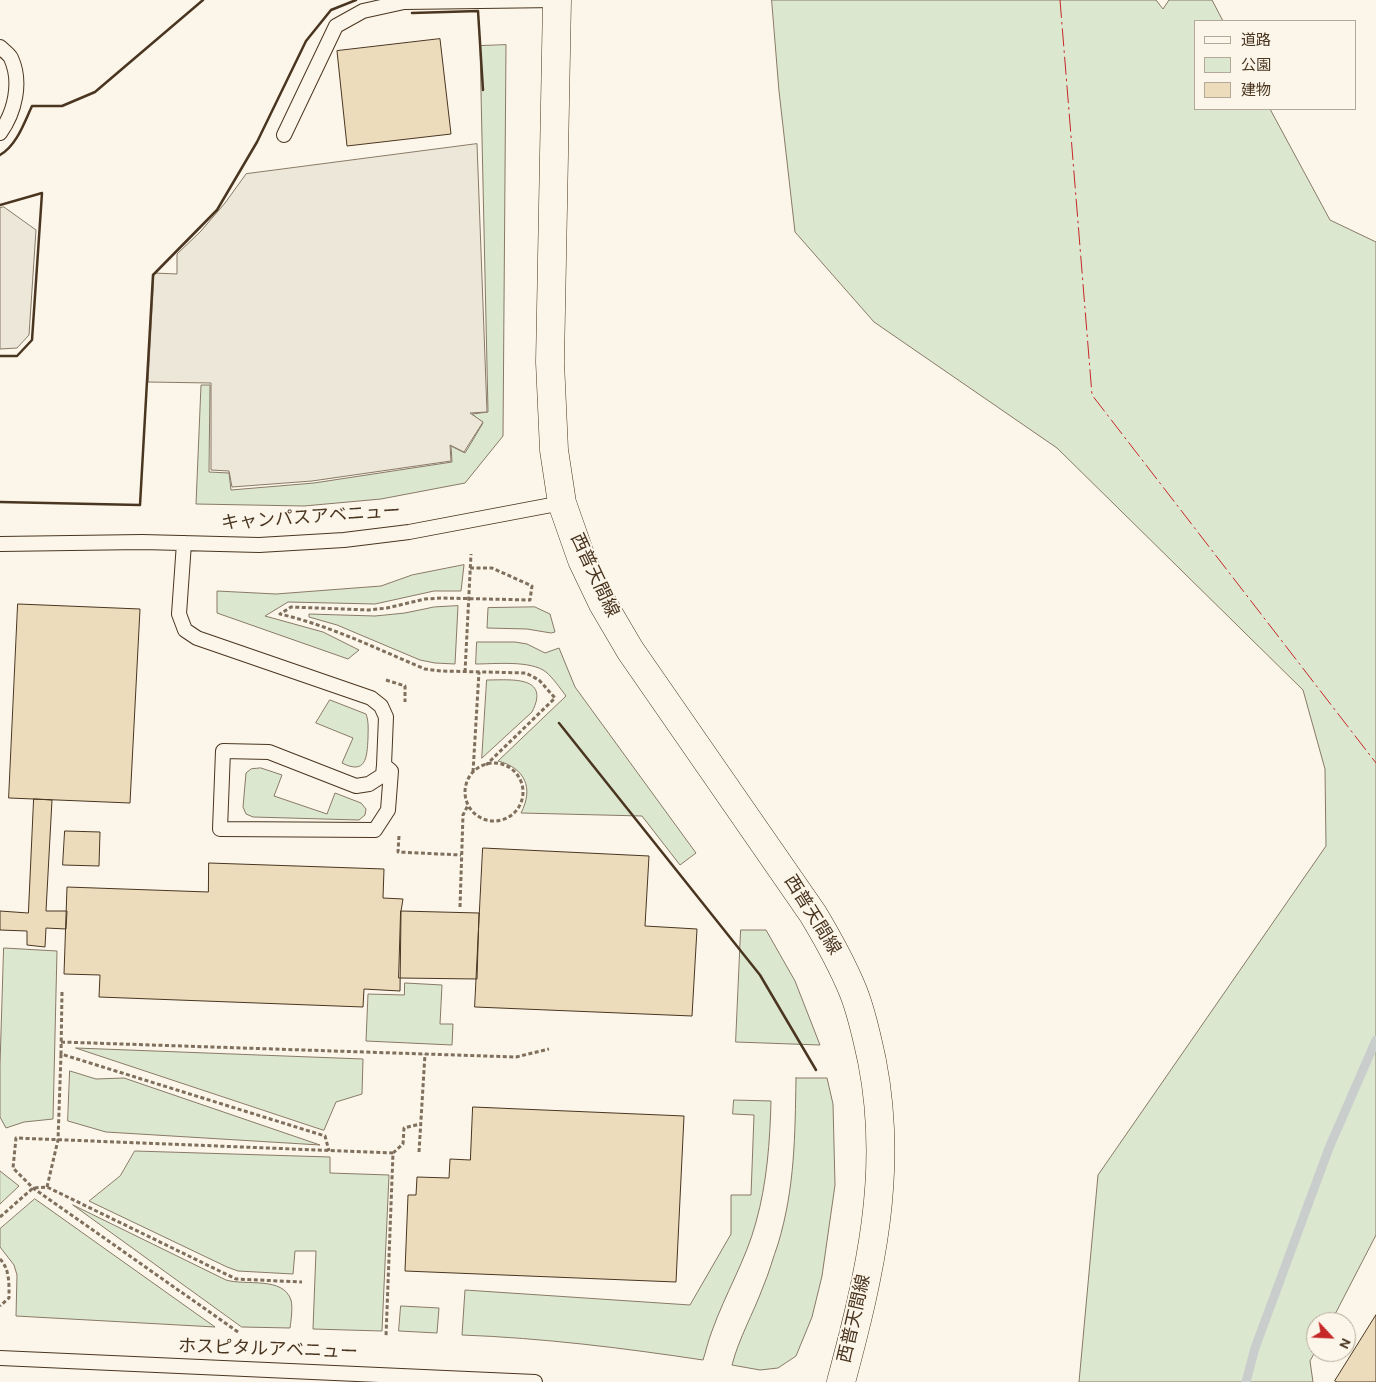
<!DOCTYPE html>
<meta charset="utf-8">
<style>
body{margin:0}
#map{position:relative;width:1376px;height:1382px;overflow:hidden;background:#fbf6e9;font-family:Overpass,"Noto Sans JP",sans-serif}
canvas{display:block}
.legend{position:absolute;left:1194px;top:20px;width:162px;height:90px;box-sizing:border-box;background:#fbf6e9;border:1px solid #b4a999;margin:0;padding:6px 9px;list-style:none;font-size:15px;color:#4a3520}
.legend li{display:flex;align-items:center;gap:10px;height:25px}
.legend b{width:25px;border:1px solid #b4a999}
.north{position:absolute;left:1306px;top:1312px;width:50px;height:50px;box-sizing:border-box;background:#fbf6e9;border:1px solid #b4a999;border-radius:50%;rotate:115deg;font-size:14px;font-weight:700;line-height:20px;text-align:center;color:#4a3520}
.north::after{content:'';display:block;margin:auto;width:18px;height:22px;background:#c62828;clip-path:polygon(50% 0,100% 100%,50% 72%,0 100%)}
</style>
<div id="map">
<canvas width="1376" height="1382"></canvas>
<ul class="legend">
<li><b style="height:6px;background:#fbf6e9"></b>道路</li>
<li><b style="height:14px;background:#dce7d0"></b>公園</li>
<li><b style="height:14px;background:#ecdcbc"></b>建物</li>
</ul>
<div class="north">N</div>
</div>
<script>
const c = document.querySelector('canvas').getContext('2d');
c.lineJoin = 'round';
function fillPath(path, color) {
  c.fillStyle = color;
  c.fill(path, 'evenodd');
}
function trace(path, color, width, dash) {
  c.strokeStyle = color;
  c.lineWidth = width;
  c.lineCap = dash ? 'butt' : 'round';
  c.setLineDash(dash || []);
  c.stroke(path);
}
function write(font, color, halo, rows, align = 'center') {
  c.font = font + ' Overpass,"Noto Sans JP",sans-serif';
  c.lineWidth = 4;
  c.setLineDash([]);
  c.textBaseline = 'middle';
  c.strokeStyle = halo;
  c.fillStyle = color;
  for (const [text, x, y, turn = 0] of rows) {
    c.save();
    c.translate(x, y);
    c.rotate((+turn || 0) * Math.PI / 180);
    c.textAlign = isNaN(turn) ? turn : align;
    if (halo) c.strokeText(text, 0, 0);
    c.fillText(text, 0, 0);
    c.restore();
  }
}
const green = new Path2D(`
 M772,0h384l7,9 6,-9h43l11,21h-28v88h75l60,111 46,22v993l-45,87h-15v28l-6,11 3,21h-234l19,-207 228,-329 -1,-77 -22,-79 -246,-242 -183,-126 -79,-90 -16,-141z
 M506,45l-3,391 -38,47 -84,16 -77,7 -108,-2 5,-119h9l-1,87 20,1 2,17 83,-7 138,-21 -1,-16 14,7 18,-30 -11,-9 16,-2 -8,-366z
 M464,565l-3,26h-27l-59,13 -87,-2 -23,14 58,16 36,18 -11,9 -131,-46v-22l59,3 105,-8 31,-11z
 M458,606l-3,58 -20,-1 -15,-3 -83,-35 -28,-8v-3l66,2 30,-3 29,-6z
 M535,607l15,7 5,18 -4,1 -24,-4 -40,-1 1,-20z
 M477,642h38l12,2 18,9 14,-5 16,39 121,166 -16,12 -38,-49 -121,-3c13,-25 4,-45 -23,-52l68,-65c-6,-8 -13,-18 -20,-24 -15,-12 -52,-8 -70,-8z
 M487,680c23,0 64,-5 45,32l-50,46z
 M330,700l36,14c3,8 2,16 2,24 -1,20 -2,37 -26,25l11,-25 -37,-15z
 M261,768l21,7 -8,21 53,18 8,-21 26,10 5,6 -1,6 -6,5 -106,-3 -7,-3 -3,-7 3,-34 5,-4z
 M741,930h25l29,51 25,64 -84,-3z
 M4,948l53,3 -4,168 -29,3 -18,6 -6,-11v-52z
 M405,983l37,2 -2,39h13l-1,21 -86,-4 2,-47 36,1z
 M76,1048l287,11 -1,35 -26,8 -12,28z
 M70,1071l26,8 28,-1 196,67 -214,-13 -38,-11z
 M796,1078h31l6,26 2,81 -13,91 -10,41 -16,39 -18,12 -18,2 -28,-5c7,-27 21,-51 31,-78 6,-14 10,-29 15,-43 17,-56 17,-109 18,-166z
 M734,1100l37,1c-1,40 -4,82 -15,121 -10,38 -31,72 -44,109 -4,10 -6,20 -9,29 -80,-12 -160,-22 -241,-25l3,-45 225,15 41,-71v-39h20l3,-80 -21,-1z
 M135,1151l195,6v16l59,2 -7,156 -69,-2 3,-78h-21l-2,23 -55,-3 -11,-4 -138,-66 31,-25z
 M0,1171l19,15 -19,18z
 M35,1199l180,128 -199,-11 1,-41 -3,-10 -14,-18v-18z
 M73,1205l153,75c20,6 57,-4 65,20 2,8 0,20 -1,28l-48,-1z
 M401,1306l38,2 -2,25 -38,-2z`);
const parking = new Path2D(`
 M477,144l10,268 -17,1 13,9 -19,30 -14,-7 1,16 -139,20 -80,6 -3,-16 -18,-1v-87l-63,-1 6,-109 23,1v-20l24,-23 24,-28 21,-29z
 M4,207l32,23 -7,105 -12,13 -17,1v-141z`);
const stream = new Path2D(`
 M1246,1382l9,-34 74,-200 47,-108`);
const building = new Path2D(`
 M440,39l11,95 -104,12 -10,-95z
 M18,604l122,5 -10,194 -121,-5z
 M34,799l18,1 -6,111h21l-1,18 -20,-1 -1,19 -18,-2v-14l-27,-1v-19l28,2z
 M65,831l35,1 -1,34 -36,-1z
 M483,848l166,8 -4,70 52,3 -5,87 -217,-9z
 M209,863l175,6 -1,29 20,1 -2,12 -1,80 -36,-2 -1,18 -264,-10 1,-22 -36,-1 3,-87 141,5z
 M401,911l78,2 -2,66 -78,-1z
 M473,1107l211,9 -8,166 -271,-11 3,-76h8l1,-18 32,1 1,-19 20,1z
 M1376,1315v67h-39l-2,-1z`);
const path = new Path2D(`
 M470,568h22l40,18 -2,14 -88,-2 -17,1 -38,9 -18,2 -78,-3 -11,7c51,12 97,35 145,55l16,2 85,2 13,7 16,18 -69,67
 M465,672l6,-118
 M386,680l19,6v16
 M465 792a29 29 0 1 1 58 0a29 29 0 1 1-58 0Z
 M473,772l6,-100
 M399,836l-1,16 63,3
 M460,907l3,-92 5,-10
 M62,992l-1,62 264,82 4,15
 M61,1042l455,15 33,-8
 M419,1152l6,-98
 M393,1153l10,-9 1,-16 16,-4
 M47,1187l11,-47 3,-86
 M0,1217l33,-29 14,-1 189,92 66,3
 M0,1259c10,10 9,26 9,39l-9,8
 M238,1332l-205,-144 -20,-20 3,-30 377,15 -7,183`);
const service = new Path2D(`
 M0,47c3,3 9,7 11,11 11,24 4,54 -11,75
 M284,135l52,-109 27,-15 41,-9 153,-2
 M184,543l-5,71 6,16 12,8 174,60 10,8 5,11 -2,48 7,6 -3,39 -13,20 -155,-1 3,-78 46,1 87,34 13,-2 14,-9 1,-10
 M0,544l142,-2 117,3 85,-5 65,-8 153,-29
 M0,1358l535,24`);
const tertiary = new Path2D(`
 M557,0l-7,362 4,88 8,53 20,57 21,44 27,46 183,264c15,25 29,50 40,77 9,22 14,47 19,70 22,112 -2,213 -31,321`);
const wall = new Path2D(`
 M412,13l66,-2 5,79
 M0,155c17,-10 24,-32 32,-49h30l33,-14 108,-92
 M0,205l42,-12 -10,147 -15,16h-17
 M0,502l140,3 13,-230 64,-65 40,-68 49,-101 25,-31 25,-10
 M559,723l201,252 56,95`);
const power = new Path2D(`
 M1060,0l32,395 284,368`);
const streetNames = [
 ["キャンパスアベニュー",311,519,-4],
 ["西普天間線",593,576,65],
 ["西普天間線",811,916,58],
 ["西普天間線",856,1319,-77],
 ["ホスピタルアベニュー",268,1351,2]
];
fillPath(green, '#dce7d0');
trace(green, '#887966', 1);
fillPath(parking, '#ede7d9');
trace(parking, '#887966', 1);
trace(stream, '#c9cecd', 9);
fillPath(building, '#ecdcbc');
trace(building, '#4a3520', 1);
trace(service, '#4a3520', 16);
trace(tertiary, '#4a3520', 29);
trace(path, '#7f6f5c', 3, [4, 2.5]);
trace(service, '#fbf6e9', 14);
trace(tertiary, '#fbf6e9', 28);
trace(wall, '#4a3520', 2.5);
trace(power, '#c62828', 1, [18, 4, 2.5, 4]);
write('18px', '#4a3520', '#fbf6e9', streetNames);
</script>
